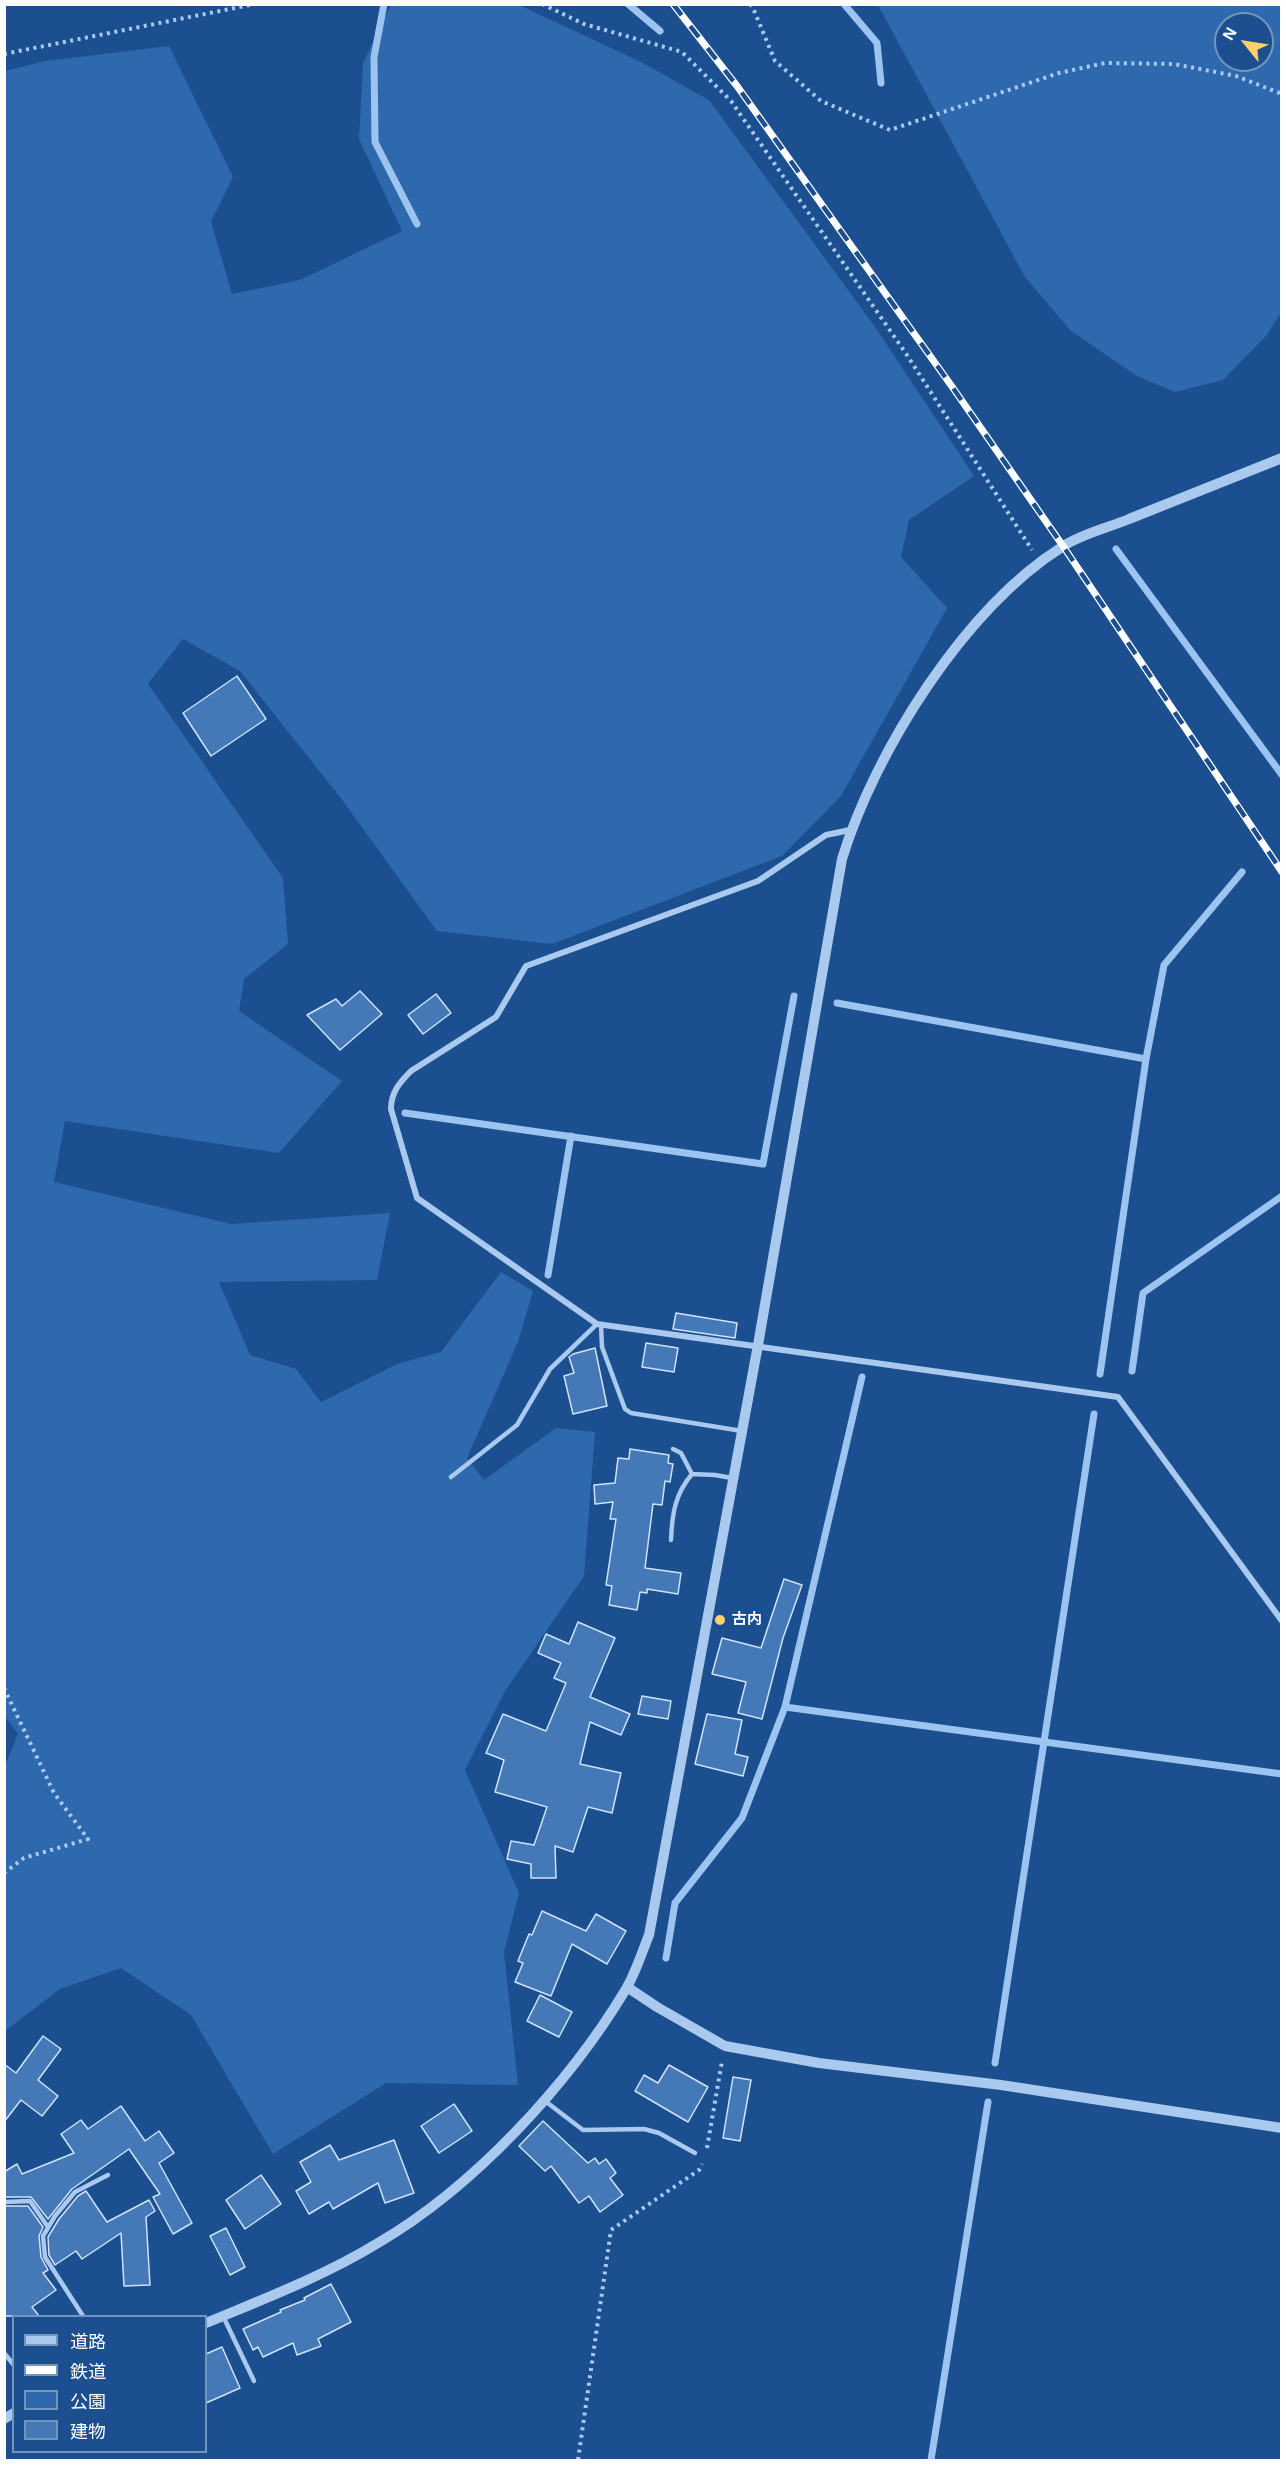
<!DOCTYPE html>
<meta charset="utf-8">
<style>
body{margin:0}
#map{position:relative;width:1286px;height:2465px;overflow:hidden;background:#1b4f8f;font-family:Helvetica,"Noto Sans JP",sans-serif}
canvas{display:block}
.frame{position:absolute;inset:0;border:6px solid #fff;pointer-events:none}
.legend{position:absolute;left:12px;top:2315px;width:195px;height:138px;box-sizing:border-box;background:#1b4f8f;border:2px solid #7695bc;margin:0;padding:8px 10px;list-style:none;font-size:18px;color:#fff}
.legend li{display:flex;align-items:center;gap:12px;height:30px}
.legend b{width:30px;border:2px solid #7695bc}
.north{position:absolute;left:1214px;top:12px;width:60px;height:60px;box-sizing:border-box;background:#1b4f8f;border:2px solid #7695bc;border-radius:50%;rotate:300deg;font-size:16px;font-weight:700;line-height:24px;text-align:center;color:#fff}
.north::after{content:'';display:block;margin:auto;width:21px;height:27px;background:#ffd166;clip-path:polygon(50% 0,100% 100%,50% 72%,0 100%)}
</style>
<div id="map">
<canvas width="1286" height="2465"></canvas>
<div class="frame"></div>
<ul class="legend">
<li><b style="height:8px;background:#a9c9ee"></b>道路</li>
<li><b style="height:8px;background:#fff"></b>鉄道</li>
<li><b style="height:16px;background:#2e69ad"></b>公園</li>
<li><b style="height:16px;background:#4478b7"></b>建物</li>
</ul>
<div class="north">N</div>
</div>
<script>
const c = document.querySelector('canvas').getContext('2d');
c.lineJoin = 'round';
function fillPath(path, color) {
  c.fillStyle = color;
  c.fill(path, 'evenodd');
}
function trace(path, color, width, dash) {
  c.strokeStyle = color;
  c.lineWidth = width;
  c.lineCap = dash ? 'butt' : 'round';
  c.setLineDash(dash || []);
  c.stroke(path);
}
function write(font, color, halo, rows, align = 'center') {
  c.font = font + ' Helvetica,"Noto Sans JP",sans-serif';
  c.lineWidth = 6;
  c.setLineDash([]);
  c.textBaseline = 'middle';
  c.strokeStyle = halo;
  c.fillStyle = color;
  for (const [text, x, y, turn = 0] of rows) {
    c.save();
    c.translate(x, y);
    c.rotate((+turn || 0) * Math.PI / 180);
    c.textAlign = isNaN(turn) ? turn : align;
    if (halo) c.strokeText(text, 0, 0);
    c.fillText(text, 0, 0);
    c.restore();
  }
}
const green = new Path2D(`
 M391,5h128l122,57 68,38 164,224 101,152 -65,44 -8,37 46,51 -106,188 -59,60 -230,88 -115,-13 -97,-134 -100,-126 -57,-32 -35,45 135,194 5,66 -44,35 -5,32 103,70 -63,72 -214,-32 -11,61 177,42 159,-11 -13,67 -158,2 31,73 46,14 25,33 76,-38 44,-12 60,-80 32,19 -15,51 -51,116 17,22 72,-52 39,4 -11,144 -79,115 -40,79 54,123 -15,59 14,133 -132,-2 -113,71 -82,-139 -70,-47 -61,21 -55,42 -1,-268 3,-2 11,-27 -14,-19 1,-1644 41,-10 123,-15 64,131 -22,45 21,72 68,-14 102,-49 -43,-92 4,-76z
 M878,5h403l1,306 -16,25 -43,44 -48,12 -38,-16 -66,-45 -46,-54zM1226,24h36v36h-36z`);
const stream = new Path2D(`
 M384,4l-10,53 1,85 42,82
 M628,4l32,27
 M844,4l33,39 4,40
 M1116,549l166,226
 M837,1003l309,56
 M405,1113l358,51 31,-168
 M548,1275l23,-139
 M1132,1371l11,-78 139,-97
 M1100,1374l46,-315 18,-94 78,-93
 M785,1707l497,67
 M666,1958l9,-55 67,-85 43,-111 77,-330
 M995,2063l99,-649
 M931,2460l57,-358`);
const building = new Path2D(`
 M237,676l29,43 -55,37 -28,-43z
 M360,991l22,23 -42,36 -33,-35 29,-16 6,7z
 M436,994l15,19 -28,21 -15,-19z
 M676,1313l61,10 -2,15 -62,-9z
 M646,1343l32,5 -4,24 -32,-5z
 M595,1348l12,58 -34,8 -9,-38 10,-3 -5,-16 4,-3z
 M630,1449l39,6 -1,8 5,1 -3,18 -5,-1 -3,24 -9,-1 -8,64 36,5 -3,21 -31,-5v4l-7,-1 -3,18 -28,-5 3,-19 -6,-1 10,-66h-6l3,-17 -18,2 -1,-19 21,-2 3,-25 11,1z
 M784,1579l18,6 -19,53 -21,81 -24,-6 8,-31 -34,-8 10,-36 39,10z
 M578,1622l37,16 -25,59 40,17 -9,21 -31,-13 -10,42 41,9 -9,40 -24,-6 -15,45 -18,-6 1,32h-25v-14l-24,-5 4,-18 23,4 13,-38 -52,-15 9,-32 -18,-7 17,-39 43,17 20,-48 -12,-5 7,-15 -23,-10 8,-19 23,10z
 M642,1696l29,5 -3,18 -30,-5z
 M707,1714l35,6 -7,34 13,3 -5,19 -48,-12z
 M542,1911l44,20 10,-17 30,17 -19,33 -35,-20 -21,52 -36,-14 8,-19 -5,-2 11,-27 3,1z
 M540,1995l32,17 -13,25 -32,-16z
 M43,2036l18,13 -23,31 20,16 -16,20 -21,-16 -17,22v-58l12,9z
 M669,2065l39,22 -20,35 -53,-31 9,-16 14,8z
 M733,2077l18,3 -11,61 -17,-3z
 M454,2104l18,27 -33,22 -18,-27z
 M121,2106l24,35 14,-10 15,22 -15,10 33,60 -19,11 -20,-37 7,-3 -31,-45 -57,40 -24,30 -17,-22h-27v-25l13,-8 5,10 52,-21 -13,-19 20,-14 7,9z
 M543,2121l45,42 7,-5 4,6 7,-5 10,14 -6,5 13,17 -23,17 -11,-16 -10,7 -28,-37 -6,5 -26,-25z
 M394,2140l20,53 -29,10 -7,-20 -45,26 -4,-7 -20,12 -13,-23 15,-9 -11,-20 30,-17 9,15z
 M261,2175l20,29 -36,25 -19,-29z
 M86,2191l21,31 42,-22 6,11 -9,6 4,68 -26,1 -3,-53 -39,26 -6,-8 -21,14 -6,-10 -1,-18 11,-18 19,-23z
 M4,2206h24l15,21 -4,9 2,21 7,13 -5,3 13,17 -24,17 7,9h-35z
 M226,2228l19,39 -15,8 -20,-39z
 M331,2284l20,38 -33,17 3,7 -24,9 -4,-12 -30,14 -5,-10 -5,3 -10,-21 38,-17 -1,-2 25,-10 -1,-2z
 M222,2347l18,41 -34,15v-49z`);
const path = new Path2D(`
 M542,4l42,20 98,28 49,49 176,254 125,195
 M750,4l3,4 22,53 46,40 69,29 169,-57 46,-10 69,1 62,12 46,18
 M4,54l251,-50
 M4,1688l50,105 34,46 -64,19 -20,15
 M707,2148l15,-87
 M578,2460l33,-230 88,-60 3,-6`);
const service = new Path2D(`
 M601,1325l1,22 23,62 6,4 111,18
 M673,1449l8,4 11,21
 M451,1477l66,-52 33,-56 47,-45
 M671,1540c1,-26 4,-46 21,-66l23,1 17,3
 M545,2101l38,29 61,-1 15,4 36,20
 M4,2202l26,-1 18,26
 M83,2316l-38,-59 -2,-21 12,-20 20,-24 33,-17
 M223,2316l31,65
 M4,2353l10,12`);
const minor = new Path2D(`
 M850,830l-24,5 -68,46 -232,85 -30,51 -85,54c-11,11 -20,21 -20,38l26,89 180,126 521,73 164,224`);
const tertiary = new Path2D(`
 M627,1987l30,20 68,39 94,17 182,22 281,43
 M206,2323c58,-24 118,-47 172,-80 96,-56 191,-159 248,-254 10,-17 16,-37 23,-54l109,-590 84,-486c33,-108 123,-251 220,-312 19,-13 46,-19 67,-28 51,-20 102,-41 153,-61
 M4,2419l10,-6`);
const rail = new Path2D(`
 M673,4l64,82 216,302 110,158 219,326`);
const markers = [
 [720,1620,6,"#ffd166"]
];
const poiNames = [
 ["古内",732,1620]
];
fillPath(green, '#2e69ad');
trace(stream, '#9cc4f0', 7);
fillPath(building, '#4478b7');
trace(building, '#cfe3fa', 1.5);
trace(path, '#a9c9ee', 4, [3, 4.5]);
trace(service, '#a9c9ee', 4.5);
trace(minor, '#a9c9ee', 6);
trace(tertiary, '#a9c9ee', 10);
trace(rail, '#fff', 7);
trace(rail, '#1b4f8f', 4.5, [14]);
for (const [x, y, r, color] of markers) {
  const dot = new Path2D();
  dot.arc(x, y, r, 0, 2 * Math.PI);
  c.fillStyle = color;
  c.fill(dot);
  trace(dot, '#1b4f8f', 2);
}
write('bold 15px', '#fff', '#1b4f8f', poiNames, 'left');
</script>
